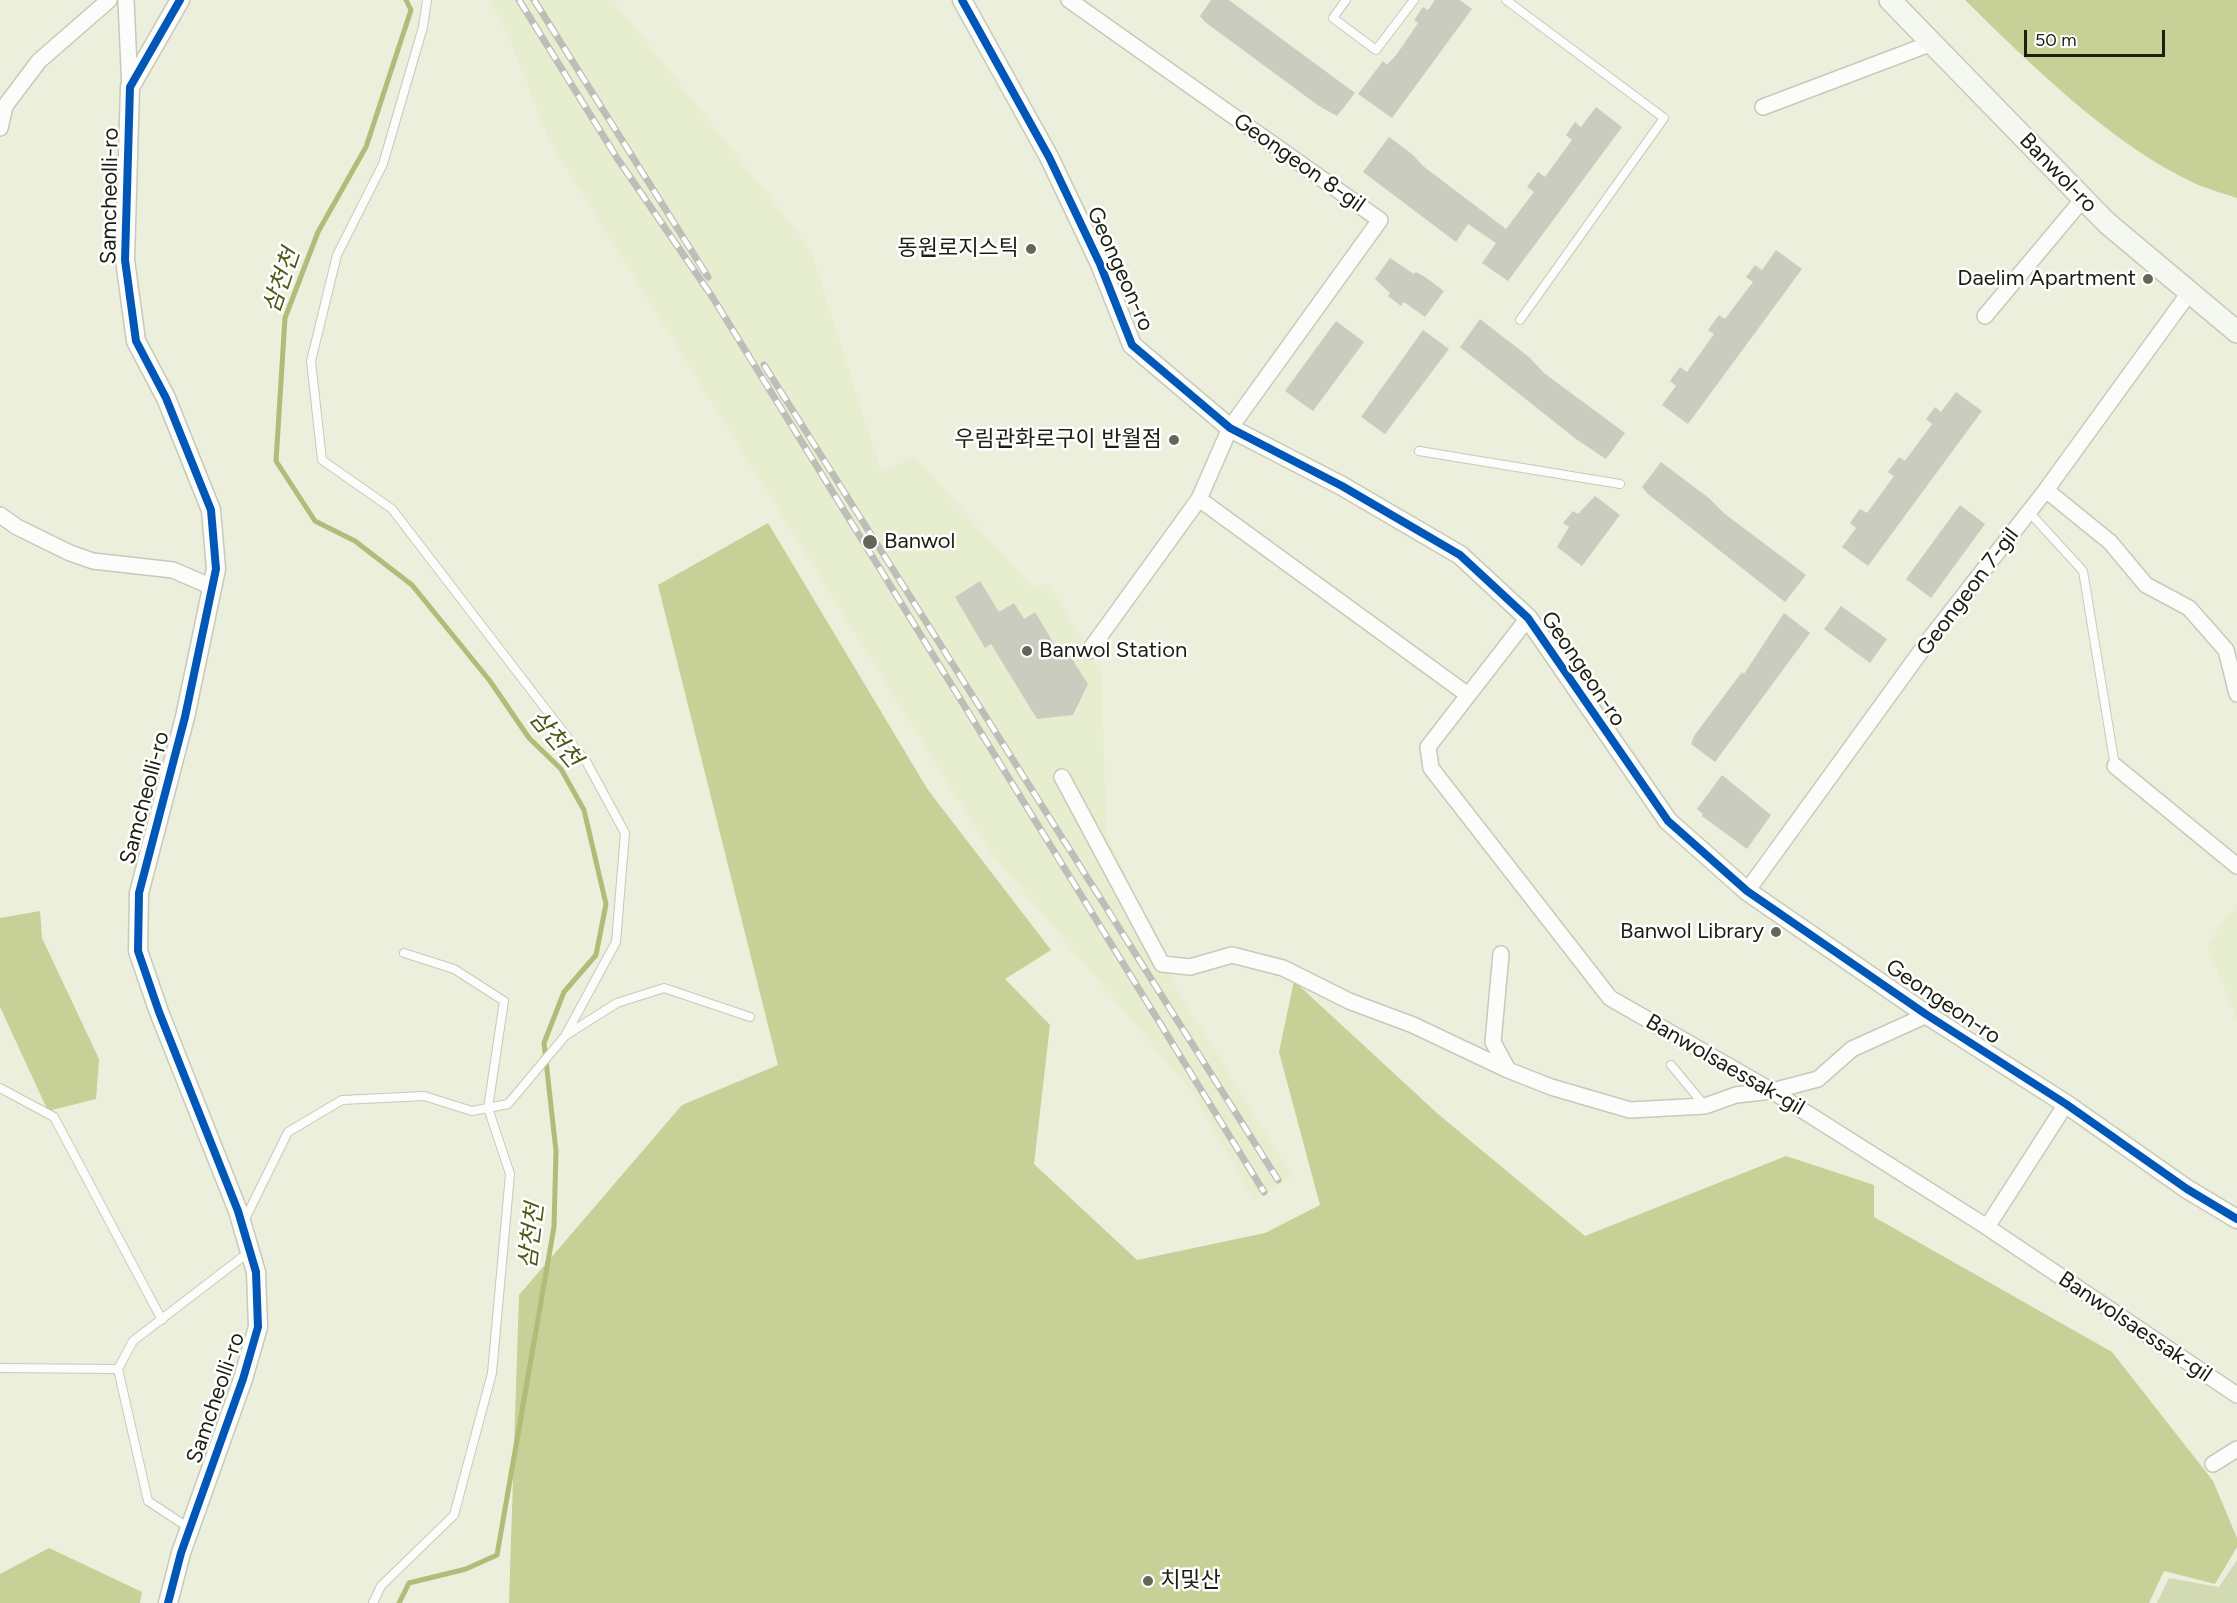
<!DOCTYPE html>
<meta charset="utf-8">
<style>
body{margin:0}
#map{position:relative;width:2237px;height:1603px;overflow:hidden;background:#ebefdc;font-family:Figtree,sans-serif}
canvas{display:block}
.scale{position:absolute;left:2024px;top:30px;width:141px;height:27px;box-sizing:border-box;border:3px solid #1b1e11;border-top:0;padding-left:8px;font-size:18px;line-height:21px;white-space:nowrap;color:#1b1e11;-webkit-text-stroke:4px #fff;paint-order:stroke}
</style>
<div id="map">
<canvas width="2237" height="1603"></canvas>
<div class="scale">50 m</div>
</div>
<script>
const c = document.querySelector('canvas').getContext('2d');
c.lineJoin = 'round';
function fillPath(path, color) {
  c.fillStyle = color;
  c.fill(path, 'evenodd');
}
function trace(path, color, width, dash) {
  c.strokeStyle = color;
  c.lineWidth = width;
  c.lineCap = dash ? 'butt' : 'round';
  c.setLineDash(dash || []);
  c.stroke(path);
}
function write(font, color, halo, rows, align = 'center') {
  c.font = font + ' Figtree,"Noto Sans KR",sans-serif';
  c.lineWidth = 5;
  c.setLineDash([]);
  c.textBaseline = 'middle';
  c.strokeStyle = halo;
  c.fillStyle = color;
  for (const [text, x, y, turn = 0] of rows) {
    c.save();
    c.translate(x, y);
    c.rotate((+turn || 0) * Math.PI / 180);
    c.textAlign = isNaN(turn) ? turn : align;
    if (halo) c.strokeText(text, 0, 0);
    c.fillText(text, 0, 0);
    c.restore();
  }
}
const built = new Path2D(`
 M489,0h124l197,248 71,223 34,-14 117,130 17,-4 52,89 6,163 68,151 117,190 -38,24 -62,-108 -200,-238 -442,-712 -43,-109z
 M2237,903v117l-30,-75z`);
const green = new Path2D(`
 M2237,1560v43h-80l12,-25 50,9z`);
const forest = new Path2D(`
 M1965,0h272v198c-14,-5 -30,-9 -43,-15 -82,-38 -165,-120 -229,-183z
 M768,523l160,267 123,160 -46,29 45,46 -16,139 103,96 128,-27 55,-28 -41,-153 15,-71 144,133 147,122 201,-80 88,29v32l238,135 101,129 24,57v9l-22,37 -51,-13 -15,32h-1640l10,-308 163,-190 96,-40 -120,-480z
 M40,911l2,27 57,121 -3,40 -48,12 -48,-104v-89z
 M49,1548l93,44 -2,11h-140v-29z`);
const stream = new Path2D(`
 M399,1603l10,-20 57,-14 31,-14 57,-328 2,-76 -12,-108 20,-51 32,-37 10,-51 -22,-94 -23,-41 -32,-31 -39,-57 -78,-96 -57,-44 -40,-20 -39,-60 9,-143 33,-86 48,-85 45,-137 -5,-10`);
const building = new Path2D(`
 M1211,0h18l126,93 -18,23 -18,-10 -114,-84 -5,-6z
 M1435,0h25l12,9 -80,109 -34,-24 25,-33 4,4 10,-11 21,-31 -4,-3 9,-13 5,3z
 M1596,107l26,20 -114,154 -26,-18 14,-20 -28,-19 -12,18 -93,-70 26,-35 23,17 11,12 83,63 28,-37 -7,-5 11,-15 7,5 27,-37 -6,-5 9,-13 6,5z
 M1776,250l26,19 -114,155 -26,-19 14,-19 -6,-5 10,-14 7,5 27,-38 -6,-4 11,-15 6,4 28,-37 -7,-5 9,-12 7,5z
 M1390,258l24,16 2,-2 9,5 19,14 -19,26 -21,-15 -3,4 -13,-10 2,-3 -15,-14z
 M1480,319l49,38 15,16 81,60 -19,26 -30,-20 -116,-92z
 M1336,321l28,21 -51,69 -28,-20z
 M1423,330l26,19 -64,85 -24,-17z
 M1956,392l26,19 -114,155 -26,-19 14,-19 -6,-5 10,-14 7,4 27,-37 -6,-4 11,-15 6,4 27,-37 -6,-5 9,-12 6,5z
 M1661,462l49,37 15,15 81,61 -21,27 -137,-108 -6,-7z
 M1595,496l25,19 -38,51 -25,-19 12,-20 -6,-4 10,-12 5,3z
 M1960,505l25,19 -54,74 -25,-19z
 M980,581l19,31 15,-9 10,16 11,-7 25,42 10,2 18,28 -15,31 -36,4 -46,-75 -6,4 -30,-51z
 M1841,606l46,33 -17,24 -46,-34z
 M1784,613l26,20 -95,129 -24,-18 3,-8 48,-64 2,2z
 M1722,775l49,40 -24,34 -45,-33 1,-2 -6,-5z`);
const service = new Path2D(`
 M1346,0l-13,18 43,32 38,-50
 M1506,0l158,118 -144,202
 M1419,451l201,33
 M2029,512l54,59 32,195
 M566,1035l51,-32 47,-15 86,29
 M1671,1065l34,41
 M0,1088l54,29 108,203
 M244,1221l44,-89 54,-32 82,-4 48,15 36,-7 57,-68 51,-94 9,-109 -38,-70 -195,-254 -70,-49 -11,-99 26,-106 46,-91 40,-137 4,-27
 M0,1368l118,1 15,-28 116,-89
 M118,1369l30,132 41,27
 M373,1603l8,-17 73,-71 38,-142 18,-199 -22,-66 16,-107 -50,-32 -50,-16`);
const minor = new Path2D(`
 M126,0l4,90
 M1069,0l311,220 -150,208 -31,71 -110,152
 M1763,107l169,-64
 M0,128l5,-22 34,-45 70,-61
 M1985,316l98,-117
 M2046,490l64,52 36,43 43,23 37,42 11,44
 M1199,499l269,196
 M0,515l17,12 53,26 23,8 80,9 39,17
 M1528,618l-100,129 3,21 179,230 162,93 215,136 250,168
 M2115,766l122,100
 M1062,777l100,187 28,3 42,-12 51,13 66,33 64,24 95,45 43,17 79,23 75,-4 31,-11 36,-4 46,-12 34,-30 75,-34
 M1747,891l185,-255 114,-146 143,-197
 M1501,954l-8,88 15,28
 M1987,1227l79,-123
 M2213,1464l24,-15`);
const tertiary = new Path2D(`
 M962,0l87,157 51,107 32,81 98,83 112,58 118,69 68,63 140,203 79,70 180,124 139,89 121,85 50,30
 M168,1603l13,-50 62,-174 15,-52 -2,-55 -18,-61 -79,-199 -21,-61 1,-58 46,-176 31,-148 -5,-59 -45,-112 -30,-57 -11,-81 5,-173 50,-87`);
const secondary = new Path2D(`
 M1890,0l217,223 130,109`);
const rail = new Path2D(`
 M519,0l98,158 96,140 551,894
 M534,0l174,277
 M764,365l514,815`);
const cycleway = new Path2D(`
 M962,0l87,157 51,107 32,81 98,83 112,58 118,69 68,63 140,203 79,70 180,124 139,89 121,85 50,30
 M168,1603l13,-50 62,-174 15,-52 -2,-55 -18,-61 -79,-199 -21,-61 1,-58 46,-176 31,-148 -5,-59 -45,-112 -30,-57 -11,-81 5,-173 50,-87`);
const markers = [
 [1031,249,6,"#646758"],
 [2148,279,6,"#646758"],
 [1174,440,6,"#646758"],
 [870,542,8,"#646758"],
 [1027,651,6,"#646758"],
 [1776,932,6,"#646758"],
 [1148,1581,6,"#646758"]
];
const streetNames = [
 ["Geongeon 8-gil",1299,163,35],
 ["Banwol-ro",2058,173,46],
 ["Samcheolli-ro",110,196,-89],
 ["Geongeon-ro",1120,269,66],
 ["Geongeon 7-gil",1968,592,-53],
 ["Geongeon-ro",1583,669,56],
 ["Samcheolli-ro",145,798,-75],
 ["Geongeon-ro",1943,1002,34],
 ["Banwolsaessak-gil",1725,1065,30],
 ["Banwolsaessak-gil",2135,1327,34],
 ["Samcheolli-ro",216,1398,-71]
];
const poiNames = [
 ["동원로지스틱",1019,249],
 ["Daelim Apartment",2136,279],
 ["우림관화로구이 반월점",1162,440],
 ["Banwol",884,542,"left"],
 ["Banwol Station",1039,651,"left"],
 ["Banwol Library",1764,932],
 ["치및산",1160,1581,"left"]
];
const waterNames = [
 ["삼천천",282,281,-71],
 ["삼천천",555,739,50],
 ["삼천천",532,1236,-83]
];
fillPath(built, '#e7eecf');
fillPath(green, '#d1dab3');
fillPath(forest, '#c6d097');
trace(stream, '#b0bc78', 5);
fillPath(building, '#c9ccbe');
trace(service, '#c6cabb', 10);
trace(minor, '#c6cabb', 18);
trace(tertiary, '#c6cabb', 21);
trace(secondary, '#c6cabb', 24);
trace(service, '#fcfdfa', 8);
trace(minor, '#fcfdfa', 15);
trace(tertiary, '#fcfdfa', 18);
trace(secondary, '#f5f7f1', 21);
trace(rail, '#bcbeb8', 7);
trace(rail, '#fff', 4.5, [14]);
trace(cycleway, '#0057b8', 8);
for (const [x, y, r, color] of markers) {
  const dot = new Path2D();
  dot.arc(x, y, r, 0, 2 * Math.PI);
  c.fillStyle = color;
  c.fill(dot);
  trace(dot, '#fff', 2);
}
write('22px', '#1b1e11', '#fff', streetNames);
write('22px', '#1b1e11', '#fff', poiNames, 'right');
write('italic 24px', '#4e5918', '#fff', waterNames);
</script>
